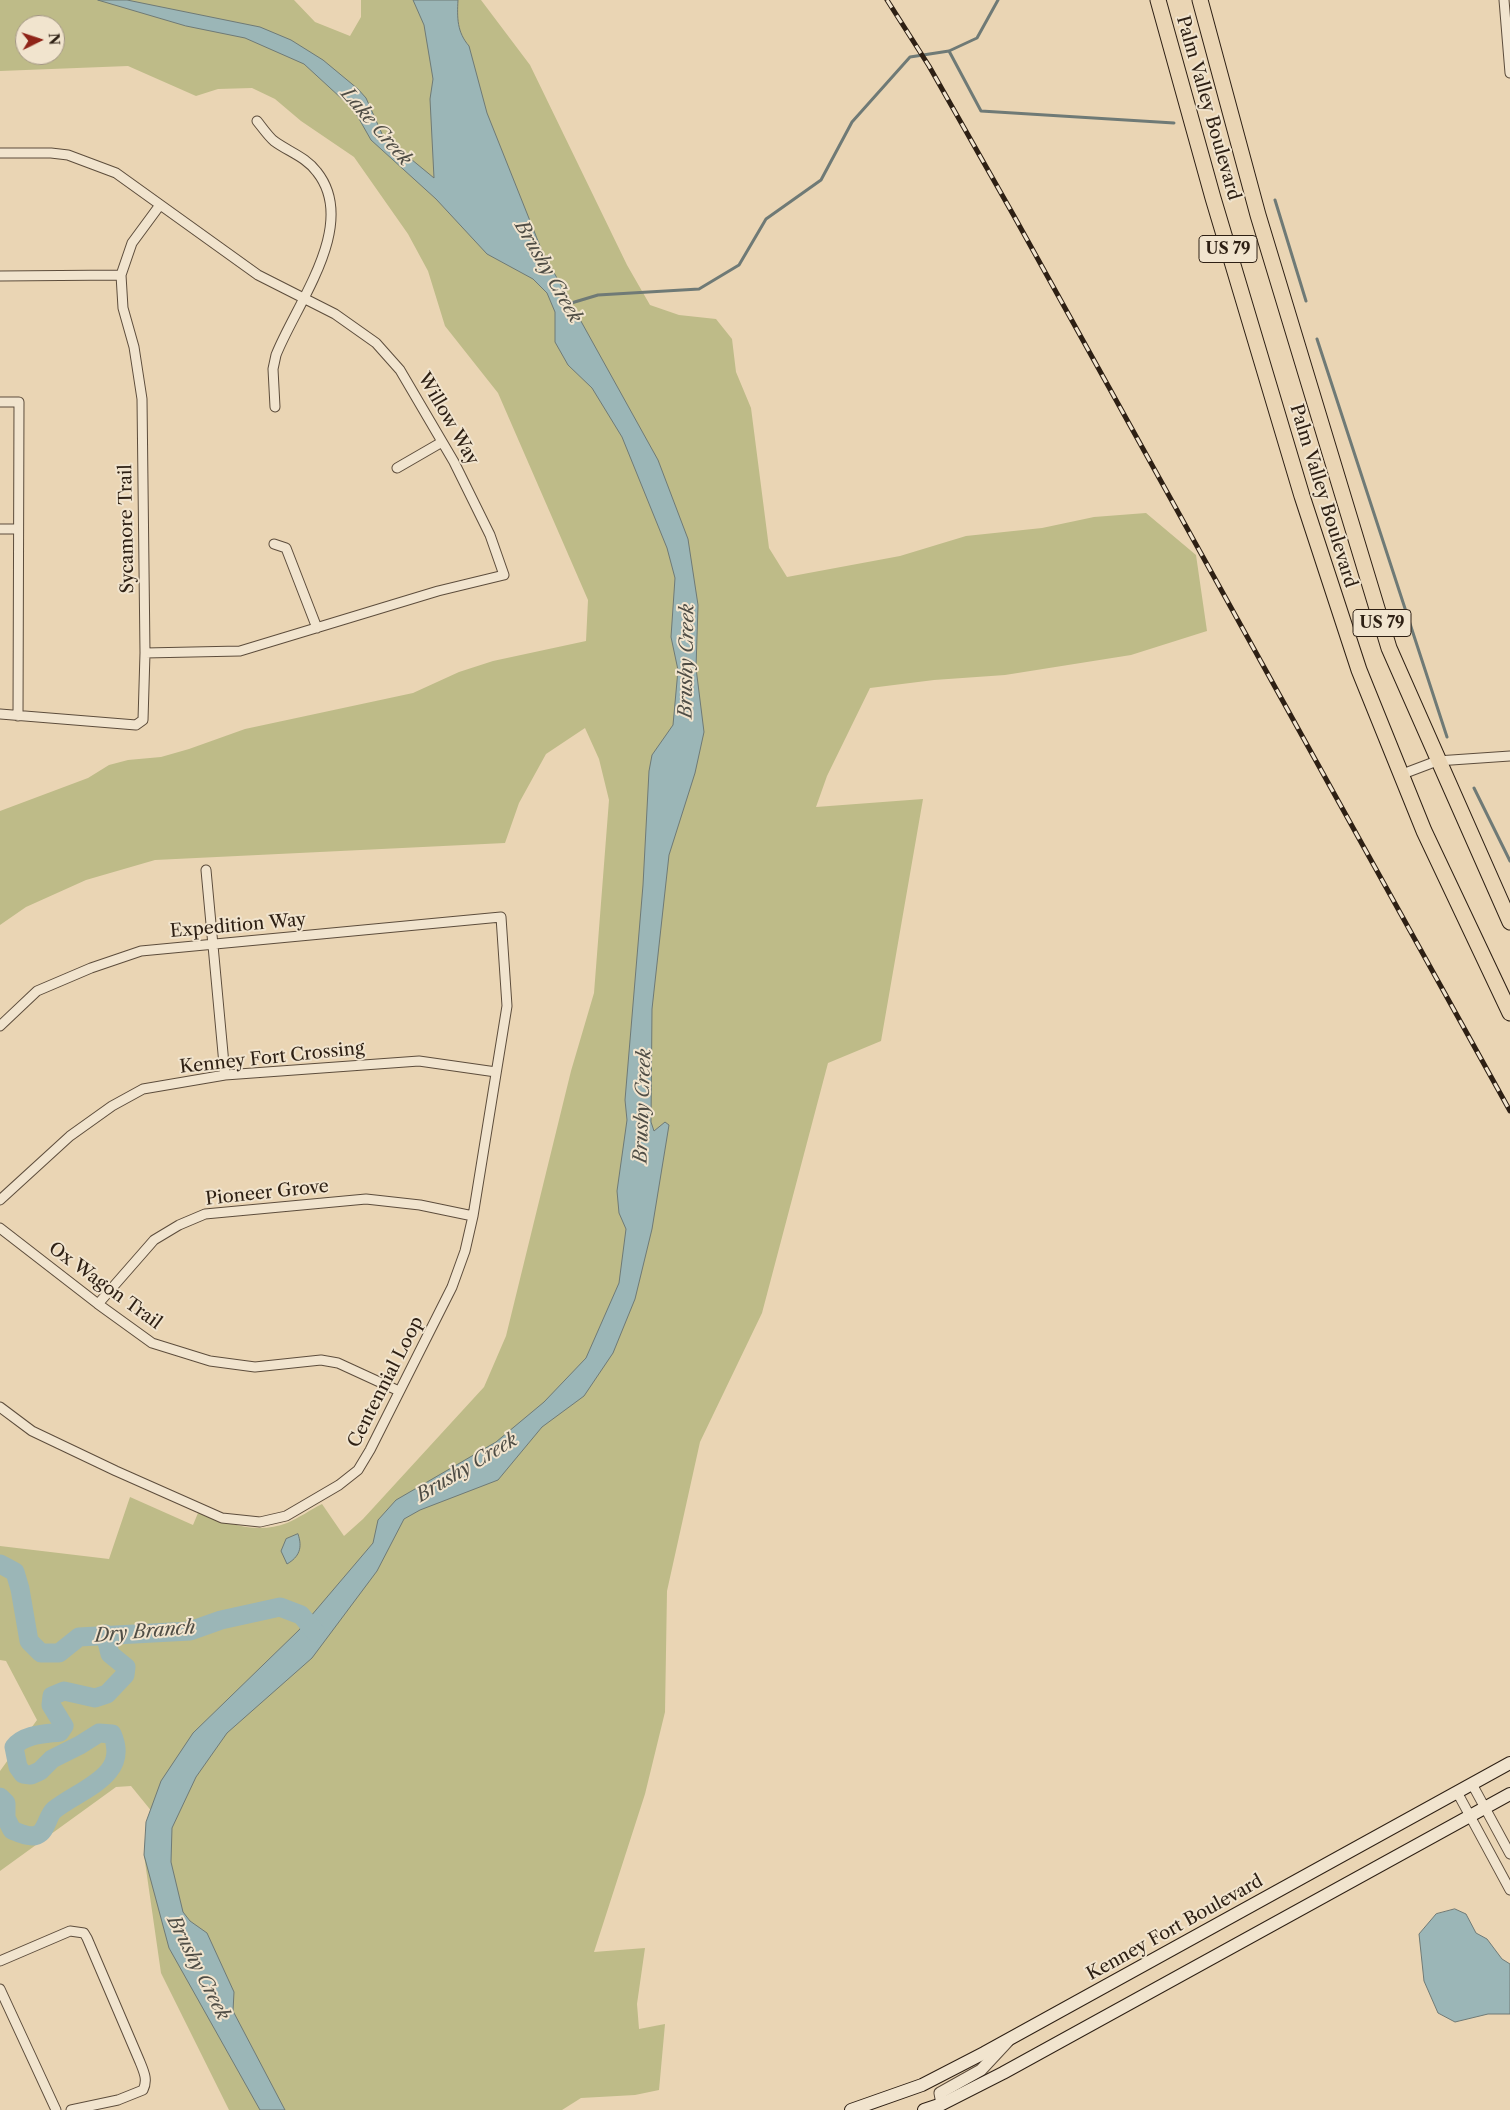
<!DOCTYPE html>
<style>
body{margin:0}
#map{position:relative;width:1510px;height:2110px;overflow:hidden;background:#ead5b4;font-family:"Libre Caslon Text",serif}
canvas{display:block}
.north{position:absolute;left:15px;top:15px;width:50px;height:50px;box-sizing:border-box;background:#f1e4ce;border:1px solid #a39684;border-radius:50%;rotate:86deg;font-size:14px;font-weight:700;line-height:20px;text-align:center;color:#2e2014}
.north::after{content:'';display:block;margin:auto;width:18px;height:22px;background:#8f2418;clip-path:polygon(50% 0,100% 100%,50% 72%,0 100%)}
</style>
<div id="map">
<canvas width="1510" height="2110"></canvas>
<div class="north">N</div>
</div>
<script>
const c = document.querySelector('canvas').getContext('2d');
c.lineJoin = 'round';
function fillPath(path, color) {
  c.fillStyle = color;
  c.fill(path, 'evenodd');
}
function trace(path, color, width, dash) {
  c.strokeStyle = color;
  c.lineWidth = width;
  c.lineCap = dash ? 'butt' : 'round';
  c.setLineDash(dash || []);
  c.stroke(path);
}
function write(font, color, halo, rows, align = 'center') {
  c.font = font + ' "Libre Caslon Text",serif';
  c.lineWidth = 4;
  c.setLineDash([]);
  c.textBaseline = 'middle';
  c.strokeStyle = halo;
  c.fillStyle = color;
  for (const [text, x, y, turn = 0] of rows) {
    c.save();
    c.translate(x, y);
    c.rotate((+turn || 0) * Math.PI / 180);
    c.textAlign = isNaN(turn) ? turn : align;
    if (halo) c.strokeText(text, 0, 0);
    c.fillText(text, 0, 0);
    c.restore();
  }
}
const green = new Path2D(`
 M0,0h294l21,22 35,14 11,-19v-17h120l49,65 97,200 23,40 29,10 37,4 16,20 4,33 15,36 18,140 18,29 113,-21 66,-20 76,-8 52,-11 52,-4 50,42 11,76 -76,24 -126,20 -71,5 -64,8 -43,88 -11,31 107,-8 -42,242 -53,22 -66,250 -62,129 -33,149 -2,121 -20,82 -51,158 51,-4 -8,56 2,25 26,-5 -6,66 -24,5 -54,3 -19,12h-333l-68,-137 -17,-118 9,-42 -22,-27 -15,1 -116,84v-100l37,-51 -31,-59 -6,-1v-114l109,13 21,-62 63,28 5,-12c29,10 59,22 89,10 12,-5 23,-13 35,-19l22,32 19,-17 121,-132 22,-51 65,-265 23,-78 15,-193 -10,-41 -14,-31 -39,26 -27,49 -14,40 -350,17 -69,20 -60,27 -26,18v-114l88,-33 21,-13 19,-5 33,-3 28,-8 56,-20 168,-36 46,-21 34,-11 93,-20 2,-41 -90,-207 -53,-67 -17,-55 -20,-37 -54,-77 -53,-36 -26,-22 -23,-11 -34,1 -22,7 -68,-30 -128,5zM25,25h30v30h-30z`);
const water = new Path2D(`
 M98,0h29l133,27 31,13 32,20 35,29 8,9 17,38 51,42 -4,-79 3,-20 -9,-54 -11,-25h45c-1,18 -1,32 11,46l18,67 55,138 116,209 30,79 10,66 -2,63 8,64 -9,41 -26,82 -17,154 -1,113 3,9 11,-9 4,3 -17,104 -17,70 -22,54 -29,43 -42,31 -44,53 -78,30 -16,9 -27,52 -65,87 -85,75 -31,44 -24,51 -1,34 12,50 7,9 17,12 27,59 -1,19 52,99h-25l-91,-162 -25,-93 2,-33 15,-41 32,-48 106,-103 74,-87 5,-23 18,-20 100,-58 48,-40 42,-44 33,-75 7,-54 -7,-16 -2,-22 10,-71 -2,-20 18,-215 6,-114 3,-16 21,-30 5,-55 -7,-33 4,-59 -8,-30 -45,-111 -30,-49 -24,-23 -13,-23v-30l-8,-19 -14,-14 -46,-25 -51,-55 -65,-59 -17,-30 -50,-46 -59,-26 -59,-12z
 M298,1534c5,14 1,23 -11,30l-6,-13 5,-12z
 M1455,1909l11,5 10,19 11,6 15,20 8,5v50h-22l-33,8 -17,-9 -14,-32 -5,-47 17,-20z`);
const stream = new Path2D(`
 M949,51l32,60 193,12
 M1275,200l31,101
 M568,304l30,-9 101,-6 40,-24 27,-46 55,-39 31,-58 58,-65 39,-6 28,-13 21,-38
 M1317,339l130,398
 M1474,788l36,73`);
const river = new Path2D(`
 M0,1564l15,8 5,17 9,52 12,12h18l20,-16 111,-6 31,-11 59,-13 21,8 15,18
 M0,1797l6,6v15l6,12c8,3 17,8 25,5 10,-4 10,-19 17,-25 26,-21 77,-34 58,-76l-13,-1 -19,12 -28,14 -12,12 -9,4 -8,-1 -5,-7 -4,-20c10,-13 31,-13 46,-15l4,-6 -13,-21 1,-9 12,-5 31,7 12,-4 18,-19 1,-8 -16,-13 -5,-20`);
const minor = new Path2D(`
 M1504,0l6,73
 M257,121c5,6 11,15 17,20 15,11 32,16 43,31 42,53 -21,132 -41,183l-3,14 2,38
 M0,153h51l17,2 48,18 142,102 77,39 41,29 24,27 54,92 36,73 14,40 -66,16 -198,60 -95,2
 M0,276l121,-1
 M0,402h19l-1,314
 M397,468l45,-26
 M0,529h18
 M274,544l12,4 31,80
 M0,714l136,11 7,-5 2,-67 -3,-254 -8,-52 -11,-39 -2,-33 11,-32 28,-38
 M1400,775l37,-14 73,-5
 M206,870l19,205
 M0,1026l37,-35 54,-23 50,-17 360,-34 6,89 -34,210 -8,35 -13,36 -82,163 -12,20 -19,15 -53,31 -26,6 -38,-4 -106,-47 -84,-40 -32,-24
 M0,1200l70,-64 42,-30 31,-17 82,-14 194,-14 77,11
 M0,1228l98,76 54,39 58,18 45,6 66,-7 17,3 61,28
 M98,1304l56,-64 25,-15 26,-11 161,-15 54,6 53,11
 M1472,1784l38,70
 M1457,1792l53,98
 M0,1961l70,-30 14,2 3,5 53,124c4,10 8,18 3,28l-25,10 -47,10
 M0,1989l56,121`);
const tertiary = new Path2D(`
 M942,2104l-2,-11 41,-23 27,-29`);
const secondary = new Path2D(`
 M851,2110l71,-25 62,-32 526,-290
 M924,2110l18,-6 61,-31 507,-279`);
const trunk = new Path2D(`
 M1158,0l55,198 89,298 57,174 65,161 86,182
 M1200,0l58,215 131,433 121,274`);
const rail = new Path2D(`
 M887,0l42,66 85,150 496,895`);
const shields = [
 [1228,249,58],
 [1382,623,58]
];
const shieldNames = [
 ["US 79",1228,249],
 ["US 79",1382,623]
];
const streetNames = [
 ["Palm Valley Boulevard",1208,108,74],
 ["Willow Way",448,419,60],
 ["Palm Valley Boulevard",1323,496,73],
 ["Sycamore Trail",127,529,-91],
 ["Expedition Way",238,926,-5],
 ["Kenney Fort Crossing",272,1058,-6],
 ["Pioneer Grove",267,1193,-6],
 ["Ox Wagon Trail",105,1286,36],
 ["Centennial Loop",386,1382,-63],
 ["Kenney Fort Boulevard",1175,1928,-29]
];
const waterNames = [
 ["Lake Creek",376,127,49],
 ["Brushy Creek",548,272,60],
 ["Brushy Creek",687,661,-89],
 ["Brushy Creek",643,1106,-88],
 ["Brushy Creek",467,1468,-31],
 ["Dry Branch",145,1632,-5],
 ["Brushy Creek",198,1968,63]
];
fillPath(green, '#bebb88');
fillPath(water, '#9bb6b7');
trace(water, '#6f7a76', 1);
trace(stream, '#6f7a76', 3);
trace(river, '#9bb6b7', 19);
trace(minor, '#5d4d3c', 11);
trace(tertiary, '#5d4d3c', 13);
trace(secondary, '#2e2014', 14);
trace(trunk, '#2e2014', 17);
trace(minor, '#f1e4ce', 9);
trace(tertiary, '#f1e4ce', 11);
trace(secondary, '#f1e4ce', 12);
trace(trunk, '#ead5b4', 15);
trace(rail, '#2e2014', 5);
trace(rail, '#f1e4ce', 3, [9]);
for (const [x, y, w] of shields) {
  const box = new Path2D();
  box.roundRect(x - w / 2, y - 13.5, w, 27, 4);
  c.fillStyle = '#f1e4ce';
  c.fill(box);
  trace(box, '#2e2014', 1);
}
write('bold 16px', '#2e2014', null, shieldNames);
write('18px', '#2e2014', '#f1e4ce', streetNames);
write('italic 19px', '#4f4d45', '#f1e4ce', waterNames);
</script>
